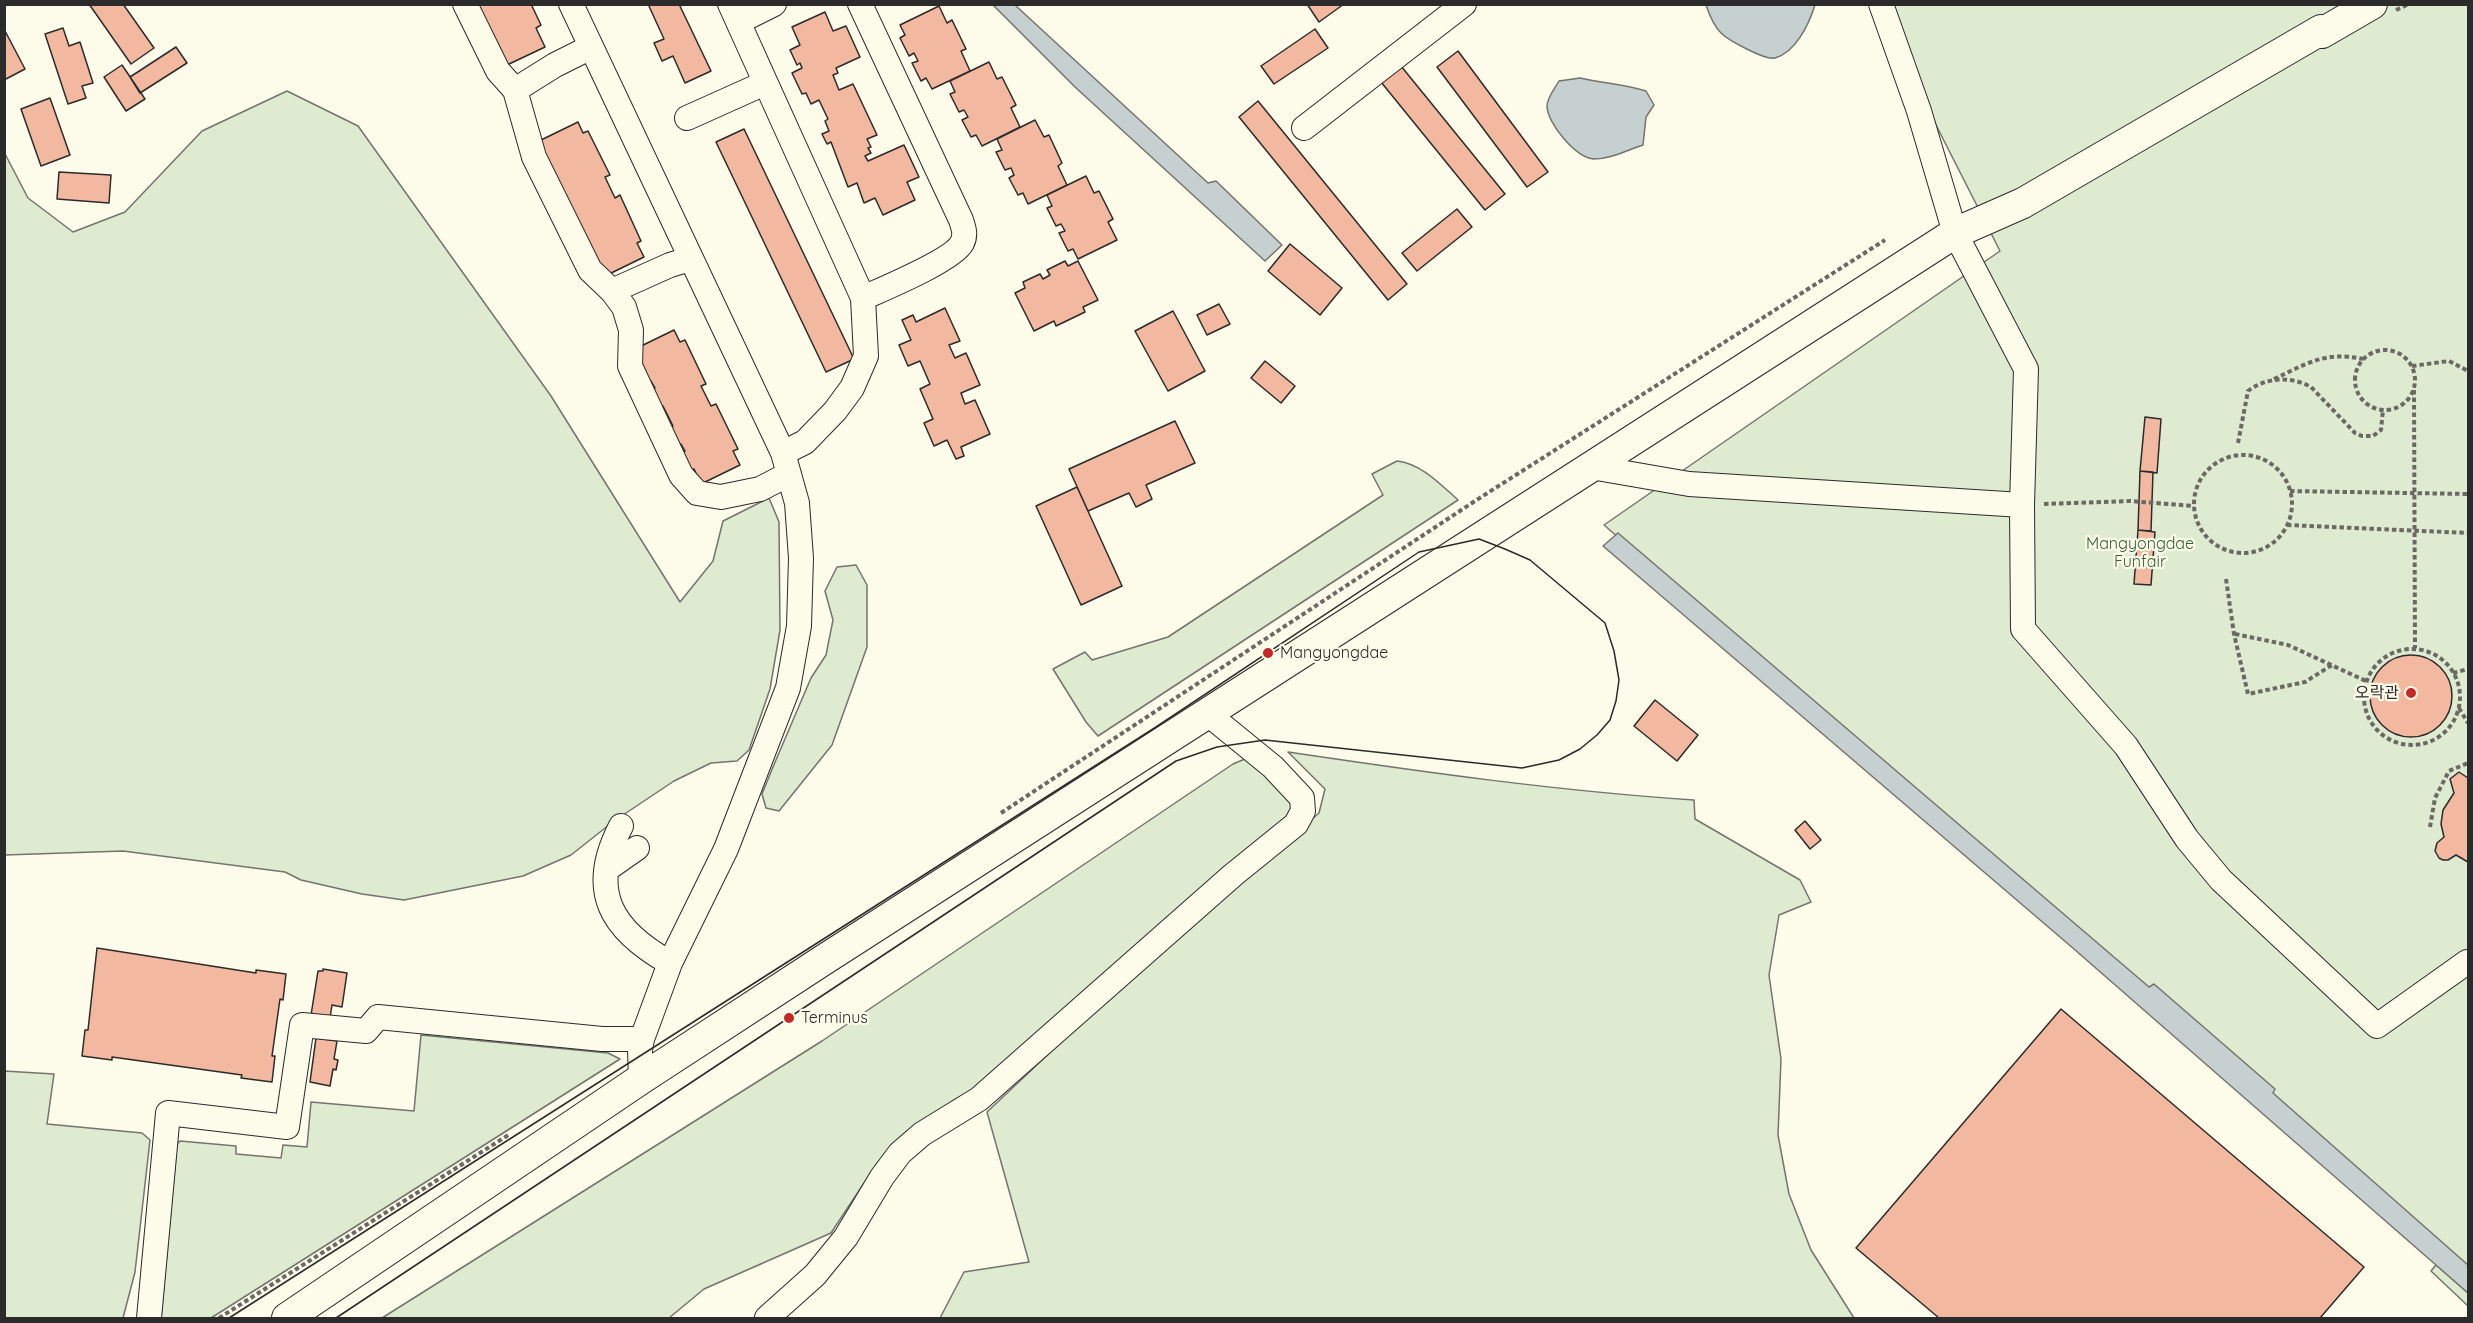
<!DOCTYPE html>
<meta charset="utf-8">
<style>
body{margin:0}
#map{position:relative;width:2473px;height:1323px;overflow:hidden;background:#fdfbea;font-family:Quicksand,sans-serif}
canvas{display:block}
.frame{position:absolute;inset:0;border:6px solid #2b2b2b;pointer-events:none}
</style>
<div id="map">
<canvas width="2473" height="1323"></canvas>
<div class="frame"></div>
</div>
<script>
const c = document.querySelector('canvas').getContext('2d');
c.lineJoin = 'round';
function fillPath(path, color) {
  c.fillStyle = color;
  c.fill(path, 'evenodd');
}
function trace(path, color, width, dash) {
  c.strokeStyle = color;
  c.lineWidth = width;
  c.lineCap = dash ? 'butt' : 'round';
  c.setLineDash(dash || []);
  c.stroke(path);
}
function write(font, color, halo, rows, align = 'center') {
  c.font = font + ' Quicksand,"Noto Sans KR",sans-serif';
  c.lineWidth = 4.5;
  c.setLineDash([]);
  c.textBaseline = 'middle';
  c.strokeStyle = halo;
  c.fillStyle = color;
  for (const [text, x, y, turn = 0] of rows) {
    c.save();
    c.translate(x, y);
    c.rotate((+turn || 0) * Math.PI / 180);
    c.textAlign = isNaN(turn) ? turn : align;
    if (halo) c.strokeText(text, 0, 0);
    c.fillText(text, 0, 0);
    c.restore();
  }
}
const green = new Path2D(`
 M1891,5h577v1264l-864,-744 396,-274 -64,-126z
 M287,91l71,35 193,270 129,206 33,-41 10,-40 46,-23 10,24 1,108 -10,59 -21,61 -12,11 -26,2 -37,18 -60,40 -43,34 -48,21 -119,24 -42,-6 -61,-14 -16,-8 -162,-21 -118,4 -1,-703 24,46 45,34 52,-20 77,-81z
 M1397,461c25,3 43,23 61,39l-360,236 -12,-14 -33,-53 32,-17 7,8 76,-23 215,-142 -11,-21z
 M856,565l11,20v62l-35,98 -53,66 -13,-3 -4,-14 11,-27 38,-89 15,-23 7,-35 -8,-29 12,-24z
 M1288,752c135,20 270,39 406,48l1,19 105,61 11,22 -32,13 -10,60 12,84 -3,76 11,59 22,56 43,68h-914l24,-46 65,-10 -42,-150 108,-102 224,-197 6,-24z
 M1245,759l15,7 39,47 -323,276 -22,11 -48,32 -28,30 -47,71 -127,56 -35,29h-287l440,-277 411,-277z
 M421,1035l187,18 12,6 -409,259h-50l16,-174 3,-3 56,5v8l45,4 2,-13 24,2 4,-45 103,9z
 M4,1071l50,3 -7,50 95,9 8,7 -15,132 -12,46h-118z
 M2436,1265l32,28v13l-37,-35z`);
const water = new Path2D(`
 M993,5h22l193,178 8,-2 66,64 -17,16 -190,-174z
 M1706,5v-1l109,1c-6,19 -19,47 -40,53 -9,3 -47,-18 -54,-25 -7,-7 -12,-19 -15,-28z
 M1580,78c22,5 44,6 66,13l8,14 -8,12 -3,28c-16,5 -32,14 -49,14 -18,-1 -47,-36 -47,-53 0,-8 8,-18 12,-25z
 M1618,533l531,454 5,-3 121,105 -2,4 195,172v28l-394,-344 -471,-403z`);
const building = new Path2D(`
 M89,4h34l31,44 -23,16z
 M477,4h54l10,21 -5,3 9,19 -38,18z
 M648,4h31l32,67 -26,12 -12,-27 -11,5 -8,-18 10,-4z
 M1307,4h37l-25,18z
 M939,6l8,17 5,-3 14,29 -5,2 9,20 -38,18 -6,-11 -5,3 -9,-18 6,-2 -4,-8 -5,3 -9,-18 5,-3 -5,-10z
 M825,12l8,19 13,-5 14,31 -24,11 2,5 -5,2 6,15 14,-6 24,51 -10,4 4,8 -3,1 3,5 -6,3 3,5 36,-16 15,32 -12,5 8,18 -32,15 -8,-17 -11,5 -7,-20 -9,4 -17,-45 -4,2 -5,-10 7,-3 -4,-10 3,-2 -9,-19 -8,4 -5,-11 -4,1 -10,-21 10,-5 -2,-5 -3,2 -7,-15 10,-5 -8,-18z
 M63,28l6,18 11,-4 13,41 -11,3 4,12 -18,6 -23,-70z
 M4,29l21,40 -21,11z
 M1315,29l13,19 -54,36 -13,-18z
 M176,47l11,16 -47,30 -10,-16z
 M1458,51l90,121 -21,15 -90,-120z
 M989,62l8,17 5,-2 14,28 -5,3 9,19 -38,19 -6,-11 -5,2 -9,-17 6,-3 -4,-7 -5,2 -9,-18 5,-2 -5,-11z
 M122,65l23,34 -19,12 -22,-34z
 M1401,66l104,128 -20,16 -104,-128z
 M50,98l20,57 -29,11 -20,-57z
 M1258,101l149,183 -19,16 -149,-183z
 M1035,120l9,17 5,-2 13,28 -4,3 9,19 -39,19 -5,-11 -5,2 -9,-17 5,-3 -3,-7 -6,2 -9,-18 6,-2 -5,-11z
 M578,122l5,11 5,-2 22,44 -5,2 10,21 5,-3 21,46 -4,2 7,14 -39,19 -66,-135z
 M744,129l110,230 -28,13 -110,-230z
 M59,172l52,3 -2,28 -52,-4z
 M1086,176l8,17 5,-2 14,28 -5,3 9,18 -39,19 -5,-10 -5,2 -9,-18 6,-2 -4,-7 -5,2 -9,-18 5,-2 -5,-11z
 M1457,209l15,18 -55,44 -15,-18z
 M1290,244l52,44 -22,27 -52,-44z
 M1065,261l3,5 10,-5 20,39 -15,7 2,5 -29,14 -2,-5 -20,10 -19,-38 10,-5 -2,-6 17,-8 3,5 7,-4 -3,-5z
 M1219,304l11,20 -23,11 -10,-20z
 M945,308l15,33 -11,4 6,13 11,-5 14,32 -19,8 4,11 10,-4 15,34 -29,13 3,9 -8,3 -9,-19 -13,6 -10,-23 9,-4 -13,-30 10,-5 -10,-23 -12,5 -9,-21 12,-5 -9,-20 11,-5 3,7z
 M1173,311l32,60 -37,20 -33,-60z
 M674,330l6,12 5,-2 21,44 -5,2 10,20 5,-2 22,45 -5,2 7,14 -39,19 -7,-15 -6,3 -8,-18 5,-3 -4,-7 -5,3 -9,-18 6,-3 -10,-20 -5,3 -9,-18 6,-3 -4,-7 -5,3 -9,-19 5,-2 -7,-14z
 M1265,361l30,25 -14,17 -30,-25z
 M2145,417l16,2 -4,54 -17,-2z
 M1175,421l20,42 -49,22 6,14 -16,8 -7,-14 -41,18 -19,-42z
 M2140,471l13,1 -2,59 -13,-1z
 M1077,487l45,99 -41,19 -45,-99z
 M2138,530l17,2 -4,53 -17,-1z
 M2370 696a41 41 0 1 1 82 0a41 41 0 1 1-82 0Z
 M1655,700l43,35 -21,26 -43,-35z
 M2459,772l9,6v84l-12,-7 -8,5h-5l-4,-2 -4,-7 2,-8 7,-6 -3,-13 2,-14 11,-17 -4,-14z
 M1805,821l16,19 -11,9 -15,-19z
 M97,948l159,25v-3l30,4 -3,26 -3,-1 -8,57h3l-3,26 -31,-4 1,-3 -130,-18v3l-30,-4 3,-26h3z
 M323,969l24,4 -5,34 -10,-2 -2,13 -19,-3 7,-44h5z
 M2061,1009l303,258 -44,51h-381l-83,-70z
 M316,1038l21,3 -3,18 4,1 -2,10 -3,-1 -3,17 -20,-4z`);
const path = new Path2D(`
 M2396,10l13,-6
 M2355 380a30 30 0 1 1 60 0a30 30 0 1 1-60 0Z
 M2412,366l37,-5 19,10
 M2274,379c34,-16 51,-28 89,-20
 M2414,390l1,258
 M2238,443l10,-52c18,-14 43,-15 63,-4l44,46 7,3h11l8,-6 2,-20
 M2194 504a49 49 0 1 1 98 0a49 49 0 1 1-98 0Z
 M2290,491l178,3
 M2044,504l86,-3 64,5
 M2287,525l181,8
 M2226,579l8,55 14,60 57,-12 27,-17
 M2235,634l53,11 78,36
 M2364 697a48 48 0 1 1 96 0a48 48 0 1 1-96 0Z
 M2453,673l15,-4
 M2459,708l9,15
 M1001,813l474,-312 410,-261
 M2430,827l5,-29 14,-27 19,-8
 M219,1318l291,-184`);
const minor = new Path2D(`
 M465,4l33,67 17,19 19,67 56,113 22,21 12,16 7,23 -1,36 51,109 16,18 24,4 39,-8 29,-15
 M571,4l212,449 14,50 4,55 -2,68 -11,62 -62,161 -56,114 -28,76 -2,11 1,29
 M730,4l133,294 3,58 -14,32 -17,23 -30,31 -22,11
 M860,4l101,216c3,9 5,15 1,23 -9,17 -79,46 -99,55
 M1881,4l38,107 36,122 71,136 -4,136
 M738,22l36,-18
 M515,90l40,-25 36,-18
 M687,118l78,-35
 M1304,128l160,-124
 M612,291l58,-26 20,-6
 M1591,467l98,17 333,21 1,124 103,117 61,93 34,41 156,146 90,-64 1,2
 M621,826c-34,65 -10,104 49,137
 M607,869l30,-21
 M149,1318l19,-205 119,14 15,-102 64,6 12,-14 224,22h40
 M767,1318l48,-43 31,-38 36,-60 18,-24 22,-19 57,-35 254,-224 63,-51 7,-13 -1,-13 -29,-31 -65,-53`);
const major = new Path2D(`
 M287,1318l354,-239 184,-120 1130,-726 68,-30 298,-173 1,3 50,-29`);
const tram = new Path2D(`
 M229,1318l927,-591 263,-175 60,-13 26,10 25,11 75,63 9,28 5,29 -3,21 -6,19 -13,15 -17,14 -21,11 -37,8 -257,-28 -48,7 -41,14 -840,557`);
const markers = [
 [1268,653,6,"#c62828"],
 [2411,693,6,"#c62828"],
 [789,1018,6,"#c62828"]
];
const parkNames = [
 ["Mangyongdae",2140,544],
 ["Funfair",2140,562]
];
const poiNames = [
 ["Mangyongdae",1280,653],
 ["오락관",2399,693,"right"],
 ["Terminus",801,1018]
];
fillPath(green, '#deebd1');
trace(green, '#74746e', 1.5);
fillPath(water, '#c7d0d0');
trace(water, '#74746e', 1.5);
fillPath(building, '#f2b8a0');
trace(building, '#2b2b2b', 1.5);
trace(minor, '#2b2b2b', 26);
trace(major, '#2b2b2b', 32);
trace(path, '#6a6964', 4, [4.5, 3]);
trace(minor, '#fdfbea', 24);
trace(major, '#fdfbea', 30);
trace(tram, '#2b2b2b', 1.5);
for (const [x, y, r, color] of markers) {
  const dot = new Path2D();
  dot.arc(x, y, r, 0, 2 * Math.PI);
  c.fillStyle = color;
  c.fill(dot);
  trace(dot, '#fdfbea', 2);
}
write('16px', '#34623c', '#fdfbea', parkNames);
write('16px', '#2b2b2b', '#fdfbea', poiNames, 'left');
</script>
